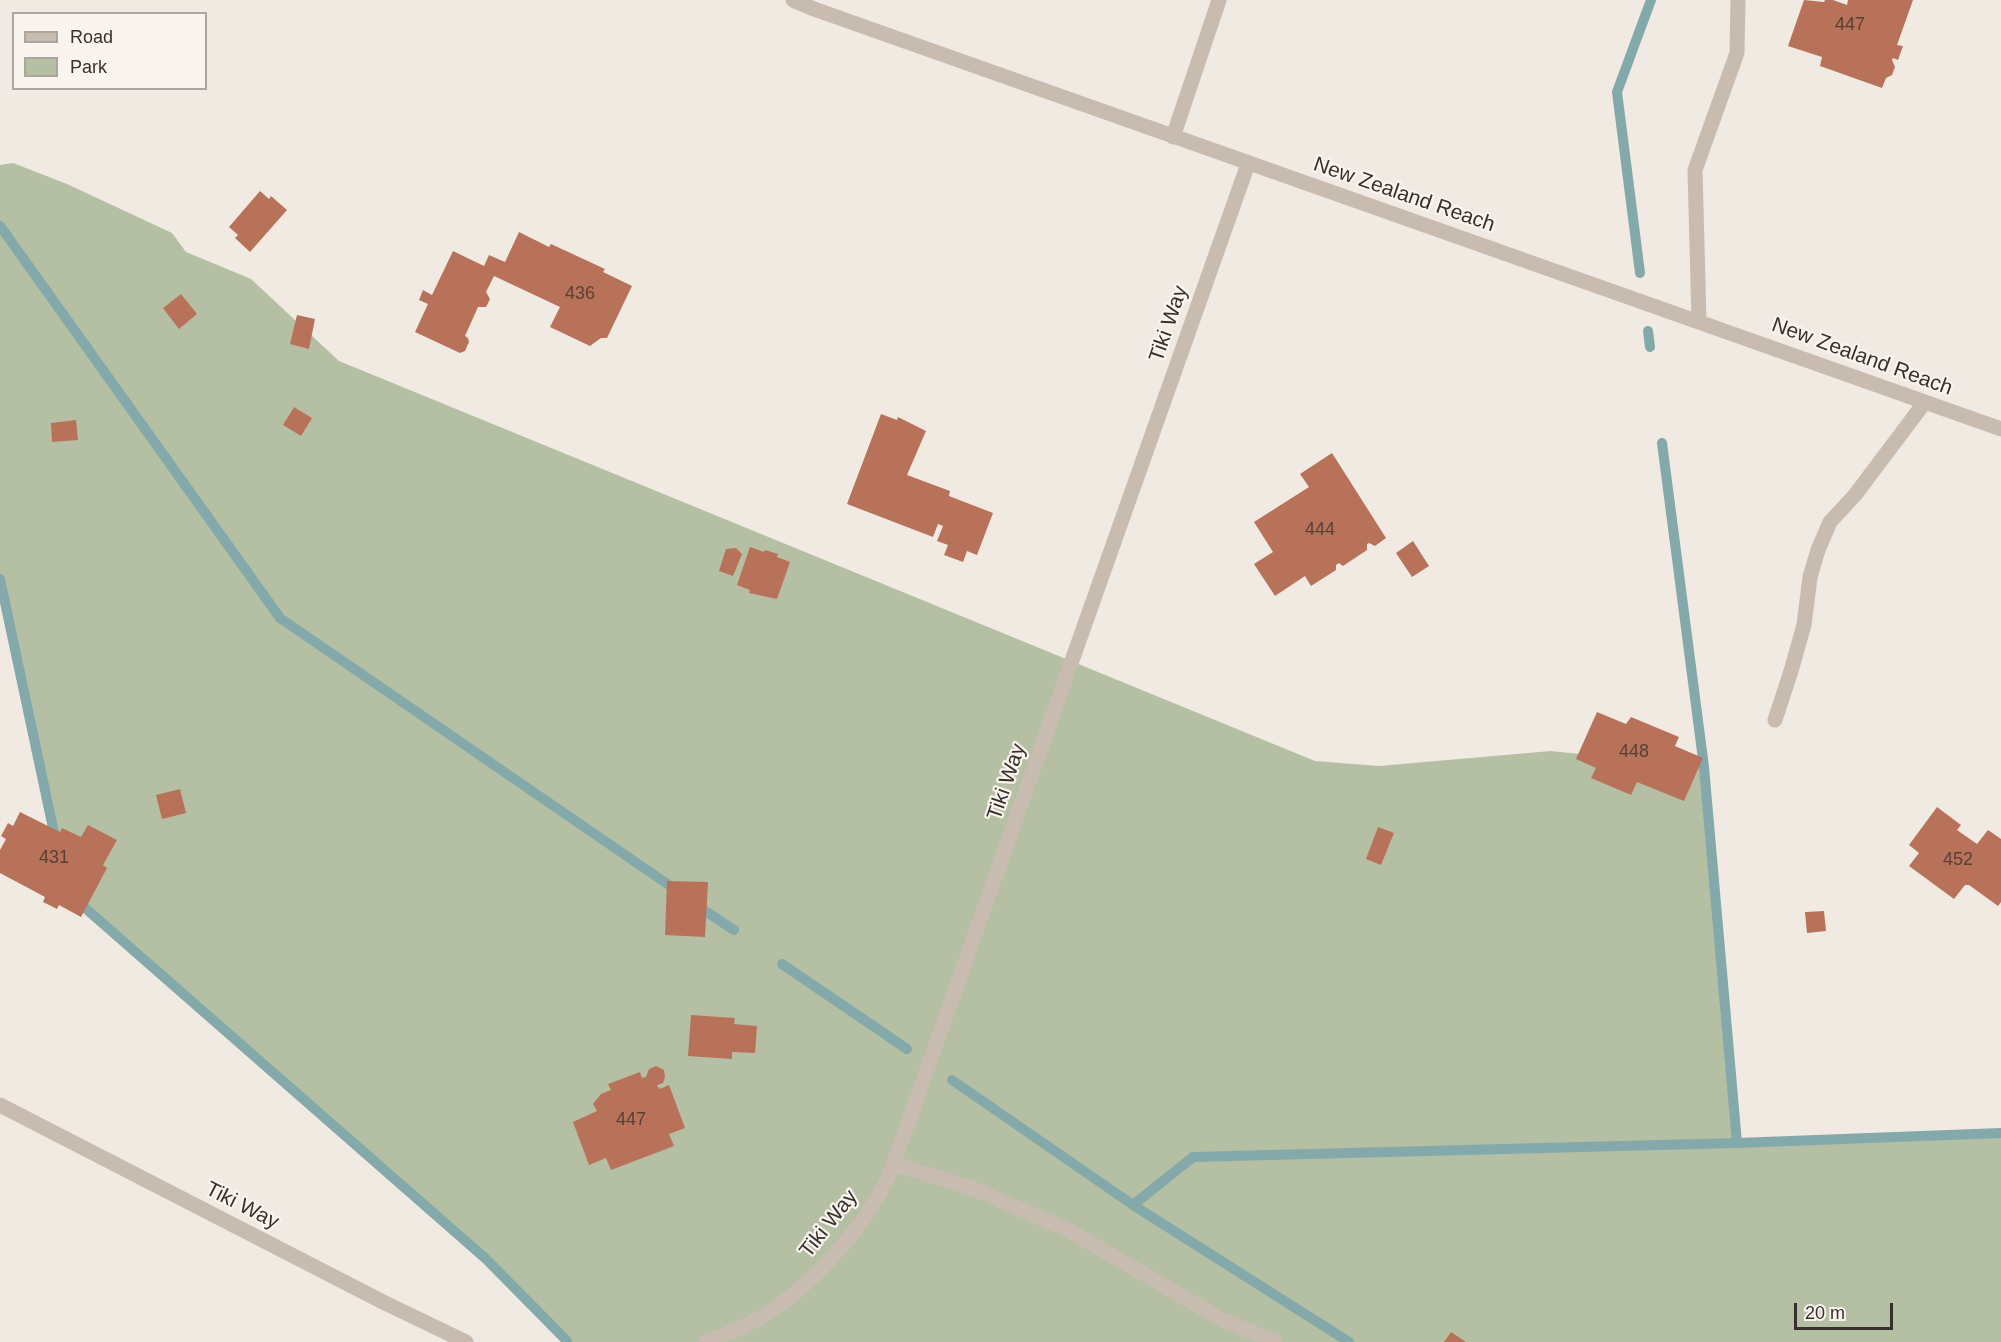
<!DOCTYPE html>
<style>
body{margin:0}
#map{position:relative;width:2001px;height:1342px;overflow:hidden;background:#f1eae2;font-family:Arial,sans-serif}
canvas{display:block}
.legend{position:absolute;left:12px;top:12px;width:195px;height:78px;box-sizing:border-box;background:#f9f4ee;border:2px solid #aca6a0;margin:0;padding:8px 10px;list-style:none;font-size:18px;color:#38302c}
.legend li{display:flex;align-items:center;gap:12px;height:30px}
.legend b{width:30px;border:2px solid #aca6a0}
.scale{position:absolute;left:1794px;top:1303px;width:99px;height:27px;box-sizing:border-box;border:3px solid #38302c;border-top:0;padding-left:8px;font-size:18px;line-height:21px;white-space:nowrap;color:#38302c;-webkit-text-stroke:4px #f9f4ee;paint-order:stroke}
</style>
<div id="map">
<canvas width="2001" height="1342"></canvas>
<ul class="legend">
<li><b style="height:8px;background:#c8bbaf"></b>Road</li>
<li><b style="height:16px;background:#b5bfa3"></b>Park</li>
</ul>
<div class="scale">20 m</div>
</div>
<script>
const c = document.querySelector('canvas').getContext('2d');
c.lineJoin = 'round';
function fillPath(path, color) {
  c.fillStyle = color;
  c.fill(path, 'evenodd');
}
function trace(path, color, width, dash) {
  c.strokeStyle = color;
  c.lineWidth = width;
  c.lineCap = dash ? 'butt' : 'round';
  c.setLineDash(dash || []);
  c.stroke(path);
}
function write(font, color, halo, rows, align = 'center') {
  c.font = font + ' Arial,sans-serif';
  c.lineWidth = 4.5;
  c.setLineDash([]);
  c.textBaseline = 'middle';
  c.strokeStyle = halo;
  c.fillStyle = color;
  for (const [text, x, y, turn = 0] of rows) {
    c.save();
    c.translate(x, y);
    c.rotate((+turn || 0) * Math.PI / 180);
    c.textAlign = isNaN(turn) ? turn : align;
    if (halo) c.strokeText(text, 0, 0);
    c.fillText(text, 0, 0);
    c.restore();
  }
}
const green = new Path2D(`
 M13,163l54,21 105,49 14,19 65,27 88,82 976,400 64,5 172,-15 153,16 34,375 263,-8v208h-1433l-82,-83 -419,-367 -67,-313v-414z`);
const stream = new Path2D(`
 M0,226l280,392 399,274
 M1640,273l-23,-181 34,-92
 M1648,331l2,16
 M1662,443l42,324 33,376
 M0,579l56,263
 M76,900l410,359 81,82
 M696,905l38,25
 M782,964l125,85
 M952,1080l181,125 216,137
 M1133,1205l60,-48 544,-14 264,-10`);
const building = new Path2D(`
 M1804,0l20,2 1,-2h8l14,5 1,-5h65l-16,45 6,1 -5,14 -5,-2 -1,2 3,7 -3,8 -6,3 -4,10 -62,-22 2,-9 -34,-11z
 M260,191l9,8 2,-3 16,14 -37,42 -15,-14 3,-3 -9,-8z
 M519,232l30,15 2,-3 54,25 -2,3 29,14 -25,52h-6l-11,8 -40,-19 10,-20 -66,-31 -8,16 4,7 -4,8h-8l-13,29 3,2 1,4 -4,9 -5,2 -45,-21 13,-28 -9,-4 4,-10 9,5 21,-44 31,15 5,-11 16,7z
 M181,294l16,20 -18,15 -16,-21z
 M297,315l18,4 -6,30 -19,-5z
 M294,407l18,11 -11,18 -18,-11z
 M881,414l16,6 1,-3 28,14 -19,44 43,16 -1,5 44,17 -16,42 -10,-4 -4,11 -19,-7 4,-10 -11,-4 6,-15 -5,-2 -5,13 -86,-33z
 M76,420l2,20 -26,2 -1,-19z
 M1332,453l54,85 -11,8 -6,-3 -2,1v6l-24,16 -4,-3 -3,2v5l-25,16 -6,-10 -30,20 -21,-32 19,-12 -19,-30 55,-35 -9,-13z
 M1413,541l16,25 -17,11 -16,-24z
 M750,547l14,5 1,-2 13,4 -1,3 13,5 -13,37 -28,-6 1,-3 -13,-5z
 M736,548l6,6 -9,22 -14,-5 7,-22z
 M1597,712l29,12 5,-7 48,20 -4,9 28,12 -19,43 -47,-19 -6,13 -40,-17 5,-10 -20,-9z
 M180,789l6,24 -24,6 -6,-24z
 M1937,807l24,18 -4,5 20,14 11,-14 13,9v63l-3,4 -29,-21h-4l-11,14 -45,-33 10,-13 -10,-8z
 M20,812l40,20 2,-4 19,9 7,-12 29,15 -14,25 4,3 -26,49 -22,-12 -2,4 -14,-7 2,-5 -45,-24v-23l6,-11 -5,-3 7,-13 5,3z
 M1378,827l16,6 -13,32 -15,-6z
 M667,881l41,1 -3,55 -40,-2z
 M1824,911l2,20 -19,2 -2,-21z
 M691,1015l44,3 -1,6 23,2 -2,27 -23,-1v7l-44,-3z
 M656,1066l8,4 1,7 -2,6 -6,2 1,3 1,-1 1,2 9,-4 16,43 -16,6 5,12 -63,24 -5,-12 -17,7 -16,-43 24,-11 -4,-7 8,-10 10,-4 -3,-6 32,-12 2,6 4,-1 3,-8z
 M1451,1332l15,10h-22z`);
const minor = new Path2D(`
 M793,0l21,9c395,141 791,280 1187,420
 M1173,137l46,-137
 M1699,321l-4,-151 42,-117 1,-53
 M1775,720l16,-49 13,-46 6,-48 8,-27 12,-28 25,-27 70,-93
 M0,1105l383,197 83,40
 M894,1164l78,24 96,42 153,89 54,23
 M706,1342c14,-6 29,-11 43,-18 57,-30 113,-92 141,-150l358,-1010`);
const numberNames = [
 ["447",1850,25],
 ["436",580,294],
 ["444",1320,530],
 ["448",1634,752],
 ["431",54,858],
 ["452",1958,860],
 ["447",631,1120]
];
const streetNames = [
 ["New Zealand Reach",1404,195,19],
 ["Tiki Way",1169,324,-71],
 ["New Zealand Reach",1862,357,20],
 ["Tiki Way",1007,782,-71],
 ["Tiki Way",242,1206,27],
 ["Tiki Way",829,1224,-52]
];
fillPath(green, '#b5bfa3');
trace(stream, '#84a9ab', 10);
fillPath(building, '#b87259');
trace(minor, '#c8bbaf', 15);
write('18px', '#584037', null, numberNames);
write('21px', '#38302c', '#f9f4ee', streetNames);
</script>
